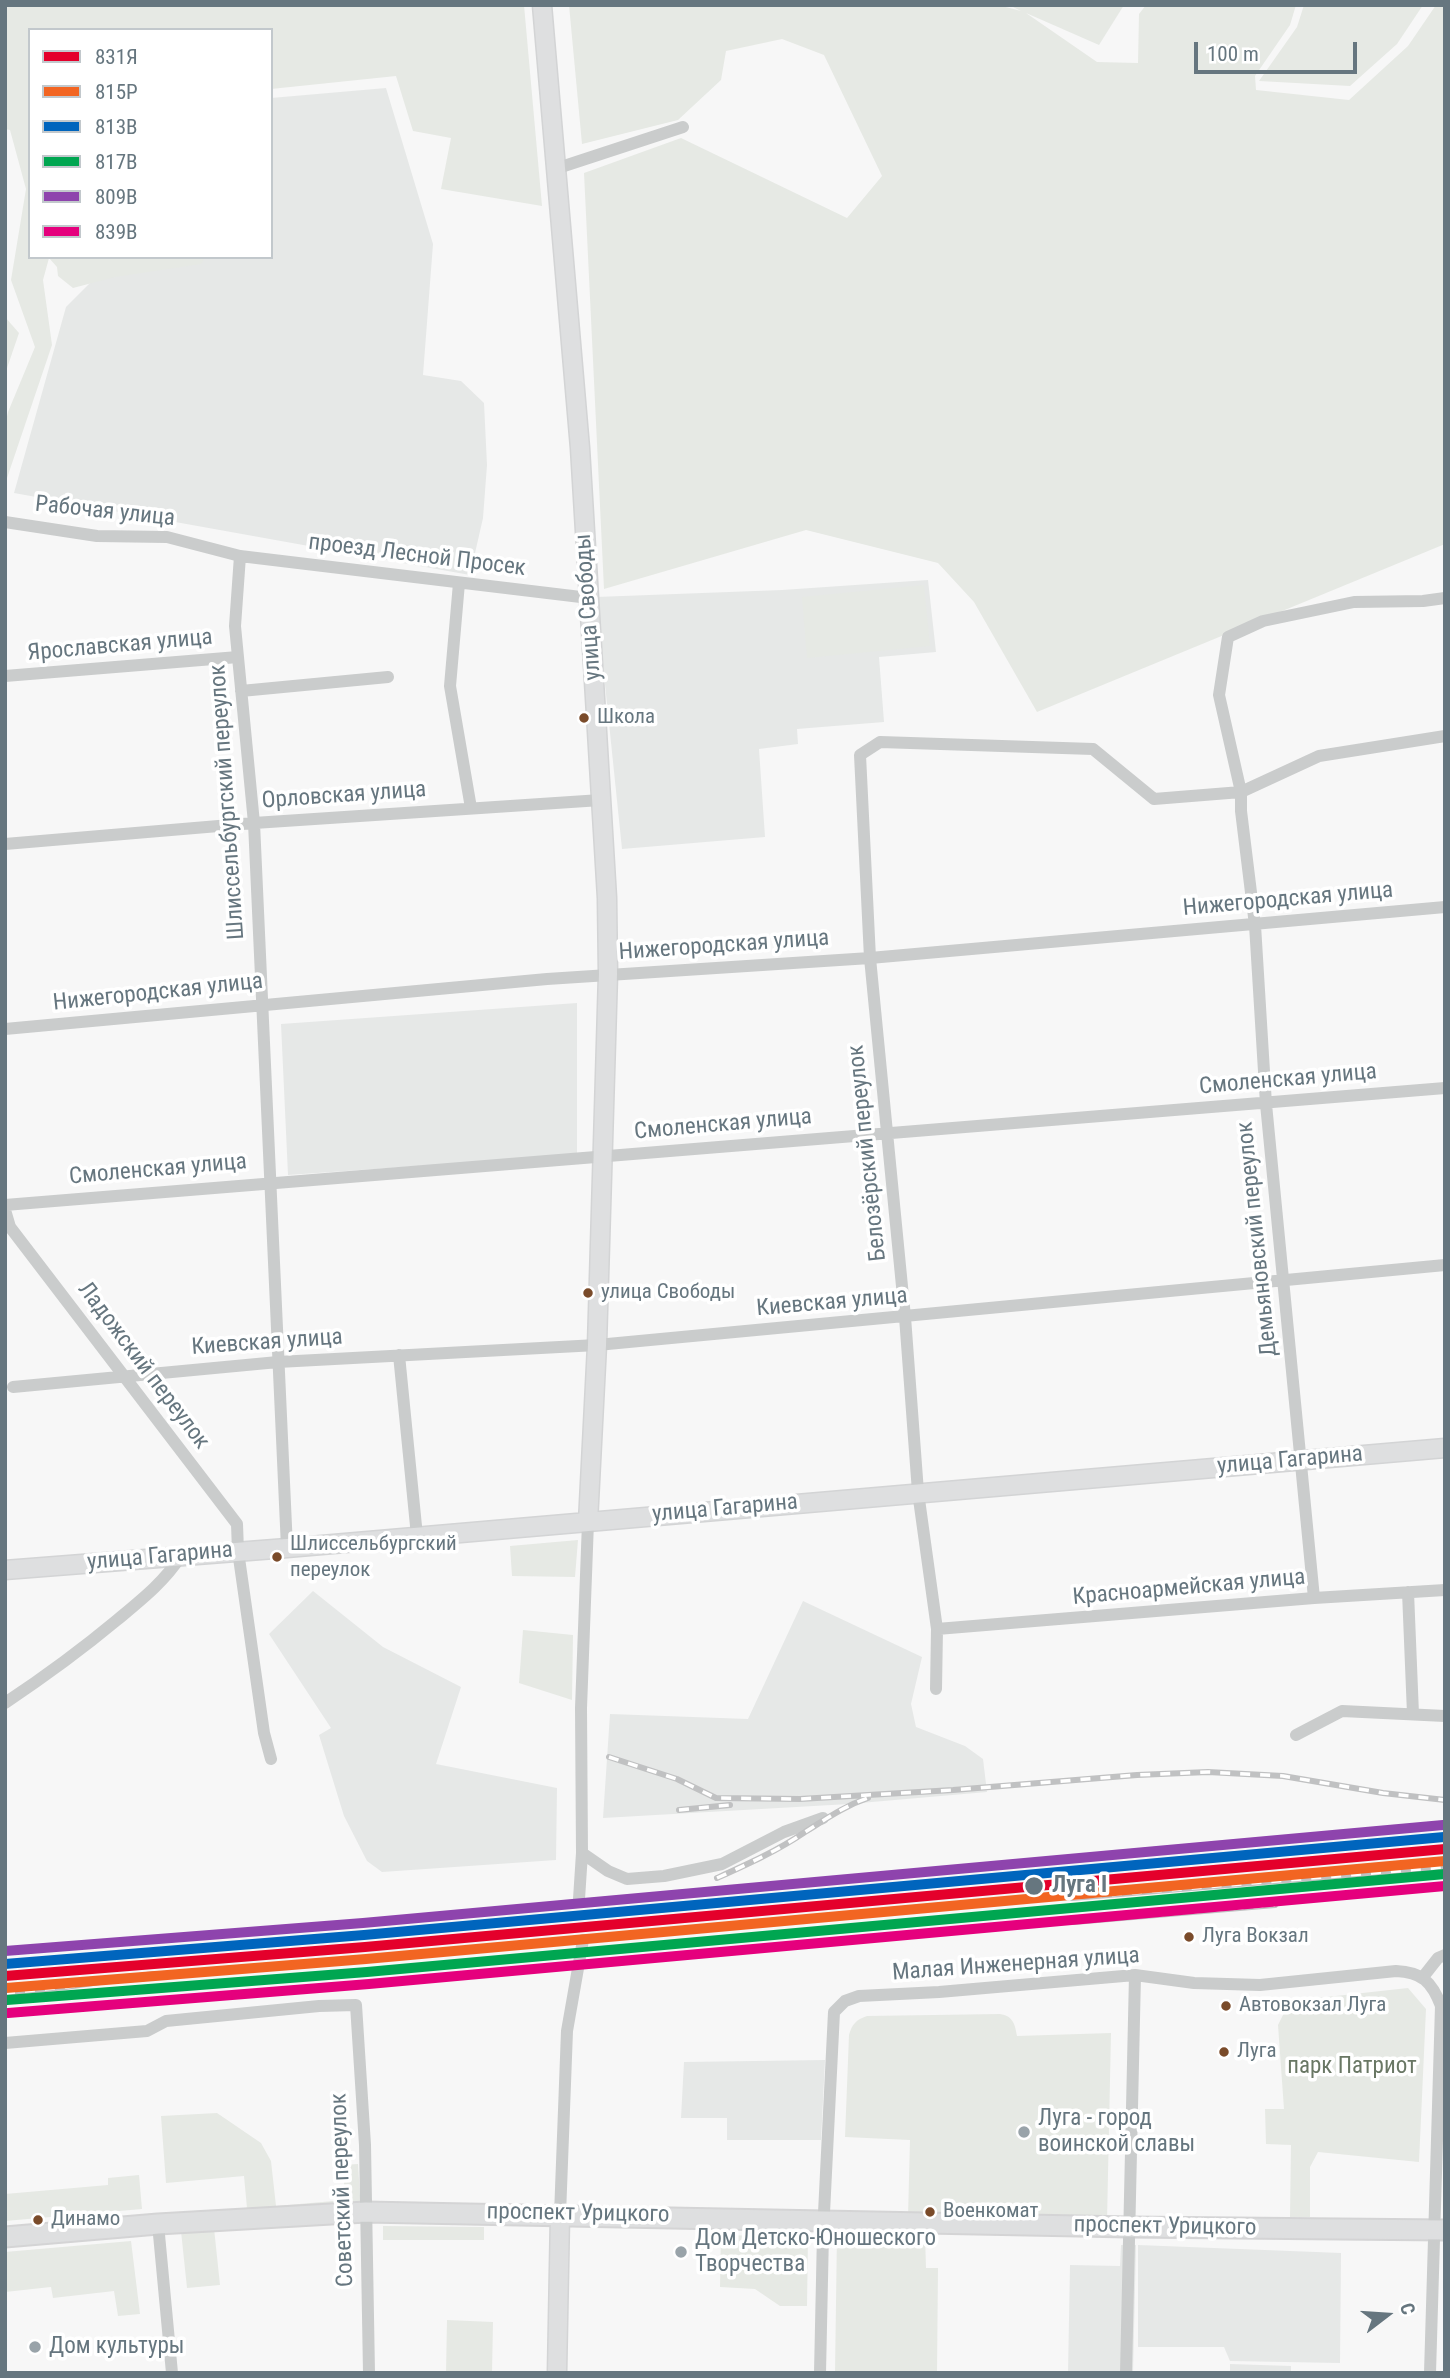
<!DOCTYPE html>
<meta charset="utf-8">
<style>
body{margin:0}
#map{position:relative;width:1450px;height:2378px;overflow:hidden;background:#f7f7f7;font-family:"Roboto Condensed",sans-serif}
canvas{display:block}
.frame{position:absolute;inset:0;border:7px solid #66767f;pointer-events:none}
.legend{position:absolute;left:28px;top:28px;width:245px;height:231px;box-sizing:border-box;background:#fff;border:2px solid #c2c8cc;margin:0;padding:9px 12px;list-style:none;font-size:21px;color:#66767f}
.legend li{display:flex;align-items:center;gap:14px;height:35px}
.legend b{width:35px;border:2px solid #c2c8cc}
.north{position:absolute;left:1352px;top:2280px;width:70px;height:70px;-webkit-text-stroke:5px #fff;paint-order:stroke;rotate:73deg;font-size:19px;font-weight:700;line-height:28px;text-align:center;color:#66767f}
.north::after{content:'';display:block;margin:auto;width:24px;height:32px;background:#66767f;clip-path:polygon(50% 0,100% 100%,50% 72%,0 100%)}
.scale{position:absolute;left:1194px;top:42px;width:163px;height:32px;box-sizing:border-box;border:4px solid #66767f;border-top:0;padding-left:9px;font-size:21px;line-height:24px;white-space:nowrap;color:#66767f;-webkit-text-stroke:5px #fff;paint-order:stroke}
</style>
<div id="map">
<canvas width="1450" height="2378"></canvas>
<div class="frame"></div>
<ul class="legend">
<li><b style="height:9px;background:#e4002b"></b>831Я</li>
<li><b style="height:9px;background:#f26522"></b>815Р</li>
<li><b style="height:9px;background:#0065bd"></b>813В</li>
<li><b style="height:9px;background:#00a651"></b>817В</li>
<li><b style="height:9px;background:#8e44ad"></b>809В</li>
<li><b style="height:9px;background:#e5007d"></b>839В</li>
</ul>
<div class="north">С</div>
<div class="scale">100 m</div>
</div>
<script>
const c = document.querySelector('canvas').getContext('2d');
c.lineJoin = 'round';
function fillPath(path, color) {
  c.fillStyle = color;
  c.fill(path, 'evenodd');
}
function trace(path, color, width, dash) {
  c.strokeStyle = color;
  c.lineWidth = width;
  c.lineCap = dash ? 'butt' : 'round';
  c.setLineDash(dash || []);
  c.stroke(path);
}
function write(font, color, halo, rows, align = 'center') {
  c.font = font + ' "Roboto Condensed",sans-serif';
  c.lineWidth = 7;
  c.setLineDash([]);
  c.textBaseline = 'middle';
  c.strokeStyle = halo;
  c.fillStyle = color;
  for (const [text, x, y, turn = 0] of rows) {
    c.save();
    c.translate(x, y);
    c.rotate((+turn || 0) * Math.PI / 180);
    c.textAlign = isNaN(turn) ? turn : align;
    if (halo) c.strokeText(text, 0, 0);
    c.fillText(text, 0, 0);
    c.restore();
  }
}
const built = new Path2D(`
 M386,88l47,156 -10,131 38,6 23,22 3,62 -4,53 -13,57 -456,-82 52,-186 50,-50h155v-159z
 M928,580l8,72 -57,5 5,65 -87,7 1,15 -39,5 6,88 -143,12 -26,-252 186,-7z
 M577,1003v152l-289,20 -7,-151z
 M313,1591l70,56 78,40 -25,77 121,24 -1,72 -174,12 -15,-11 -23,-45 -25,-81 12,-7 -62,-94z
 M803,1601l119,56 -11,47 5,23 49,19 18,13 4,33 -138,12 -246,14 7,-104 138,5z
 M825,2060l-4,80h-94v-22h-46l3,-56z
 M1121,2245h15l-3,128h-65l2,-108 50,1z
 M1138,2245l203,8 -1,110 -110,-2 -6,-14h-86z
 M1230,2364l61,2v7h-61z`);
const green = new Path2D(`
 M5,5h519l18,201 -101,-17 10,-51 -38,-7 -17,-55 -125,13v-59h-241v227h175l-4,7 -86,13 -42,11 -15,-12 -1,-9 -8,-9 -6,22 9,65 -47,139v-59l3,-13 27,-65 -24,-67 15,-91 -16,-59 -5,-1z
 M569,5h429l23,6 -12,-6h115l-25,40 -73,-32 71,49 41,1 1,-49 7,-9h150l-6,20 -35,51 1,14 93,10 59,-54 28,-41h9v539l-408,168 -63,-110 -36,-39 -132,-33 -202,59 -20,-416 97,-35 166,80 35,-42 -58,-121 -42,-16 -56,12 -5,29 -43,40 -96,24z
 M1304,5h119l-26,39 -47,42 -91,-5 38,-54z
 M5,317l14,16 -14,41z
 M924,585l6,61 -123,12 -5,-61z
 M578,1540l-3,37 -63,-1 -2,-30z
 M523,1630l50,5 -1,65 -53,-17z
 M1408,1988l18,21 -7,153 -101,-10 -8,15v50h-20l1,-72 -25,-1 -1,-35h19l-6,-84 12,-24z
 M1000,2014c13,2 15,10 17,22l94,-3 -4,188 -199,-4 2,-77 -65,-3 4,-102c3,-11 7,-15 18,-19z
 M217,2113l44,30 10,18 5,45 69,-6 -2,-35 15,-1 3,47 -207,4 93,-7 -3,-32 -78,7 -5,-67z
 M139,2175l3,34 -137,12v-27l103,-9v-7z
 M383,2226l101,1v13h-101z
 M214,2228l6,57 -33,3 -6,-57z
 M837,2233l88,2 1,33h12l-1,105h-102z
 M721,2235l87,2 -1,69h-27l-25,-17 -35,-2z
 M131,2241l9,73 -22,2 -4,-25 -61,7 -2,-11 -46,5v-40z
 M447,2320l46,2 -1,51h-46z`);
const street = new Path2D(`
 M558,168l125,-41
 M5,522l92,14 70,1 73,19 349,42
 M240,556l-5,70 19,197 33,725
 M459,583l-9,103 21,122
 M5,676l233,-19
 M241,691l147,-14
 M5,844l249,-21 347,-23
 M5,1029l542,-50 323,-21 575,-51
 M5,1205c480,-43 960,-74 1440,-117
 M5,1210l5,17 227,297 1,27 26,182 7,26
 M399,1355l18,181
 M13,1387l265,-25 319,-17 848,-80
 M1408,1592l5,122
 M1314,1598l-48,-494 -11,-179 -14,-114v-19l-22,-97 9,-58 35,-16 91,-19 69,-1 22,-3
 M937,1629l377,-31 131,-8
 M936,1689l1,-60 -19,-137 -13,-175 -35,-359 -10,-203 20,-13 213,7 61,50 87,-7 78,-36 126,-20
 M5,1703c39,-26 76,-53 112,-83 24,-20 47,-38 64,-64
 M1296,1735l46,-24 103,5
 M582,1853l26,18 19,8 37,-3 58,-12 62,-32 39,-14
 M579,1899l3,-46 -1,-145 7,-186
 M1423,1977l15,-19 7,-3
 M5,2043l142,-12 19,-10 153,-15 37,-1 9,140 4,228
 M560,2215l7,-184 16,-91
 M158,2224l14,149
 M820,2373l3,-140 11,-221 11,-11 14,-5 80,-4 196,-17 59,8 66,2 136,-14c26,1 36,11 45,35l-11,367
 M1126,2373l9,-398`);
const secondary = new Path2D(`
 M542,5l38,443 27,450 1,76 -11,371 -9,177
 M5,1570l282,-22 1158,-100
 M557,2373l3,-158`);
const primary = new Path2D(`
 M5,2237l153,-13 208,-12 763,15 316,3`);
const rail = new Path2D(`
 M609,1757l68,22 39,19 84,1 153,-9 184,-15 71,-3 75,4 100,17 62,7
 M679,1810l51,-5
 M717,1878c31,-14 60,-27 88,-46 21,-13 39,-26 63,-34
 M1072,1898l373,-31
 M1074,1922l201,-17
 M5,1993l61,-6 87,-13`);
const rail1 = new Path2D(`
 M5,1976l360,-29 1080,-98`);
const rail2 = new Path2D(`
 M6,1988l360,-29 1079,-98`);
const rail3 = new Path2D(`
 M5,1964l359,-29 1080,-98`);
const rail4 = new Path2D(`
 M7,2000l360,-28 1078,-98`);
const rail5 = new Path2D(`
 M5,1951l358,-28 1080,-98`);
const rail6 = new Path2D(`
 M8,2013l361,-29 1076,-98`);
const markers = [
 [584,718,6,"#7a4b2a"],
 [588,1293,6,"#7a4b2a"],
 [277,1557,6,"#7a4b2a"],
 [1034,1886,10,"#66767f"],
 [1189,1937,6,"#7a4b2a"],
 [1226,2006,6,"#7a4b2a"],
 [1224,2052,6,"#7a4b2a"],
 [1024,2132,7,"#99a3a9"],
 [930,2212,6,"#7a4b2a"],
 [38,2220,6,"#7a4b2a"],
 [681,2252,7,"#99a3a9"],
 [35,2347,7,"#99a3a9"]
];
const busNames = [
 ["Школа",597,718],
 ["улица Свободы",601,1293],
 ["Шлиссельбургский",290,1545],
 ["переулок",290,1571],
 ["Луга Вокзал",1202,1937],
 ["Автовокзал Луга",1239,2006],
 ["Луга",1237,2052],
 ["Военкомат",943,2212],
 ["Динамо",51,2220]
];
const streetNames = [
 ["Рабочая улица",105,512,6],
 ["проезд Лесной Просек",417,556,7],
 ["улица Свободы",589,607,-94],
 ["Ярославская улица",120,646,-5],
 ["Орловская улица",344,796,-4],
 ["Шлиссельбургский переулок",228,802,-94],
 ["Нижегородская улица",1288,900,-5],
 ["Нижегородская улица",724,946,-4],
 ["Нижегородская улица",158,993,-6],
 ["Смоленская улица",1288,1080,-5],
 ["Смоленская улица",723,1125,-5],
 ["Белозёрский переулок",868,1153,-96],
 ["Смоленская улица",158,1170,-5],
 ["Демьяновский переулок",1258,1239,-96],
 ["Киевская улица",832,1303,-5],
 ["Киевская улица",267,1343,-4],
 ["Ладожский переулок",143,1366,53],
 ["улица Гагарина",1290,1461,-5],
 ["улица Гагарина",725,1509,-5],
 ["улица Гагарина",160,1557,-5],
 ["Красноармейская улица",1189,1588,-5],
 ["Малая Инженерная улица",1016,1965,-4],
 ["Советский переулок",343,2190,-92],
 ["проспект Урицкого",578,2214,1],
 ["проспект Урицкого",1165,2227,1]
];
const stopNames = [
 ["Луга I",1052,1886]
];
const parkNames = [
 ["парк Патриот",1352,2067]
];
const poiNames = [
 ["Луга - город",1038,2119],
 ["воинской славы",1038,2145],
 ["Дом Детско-Юношеского",695,2239],
 ["Творчества",695,2265],
 ["Дом культуры",49,2347]
];
fillPath(built, '#e6e8e7');
fillPath(green, '#e6e9e4');
trace(secondary, '#d3d4d5', 21);
trace(primary, '#d4d4d5', 23);
trace(street, '#cacccc', 12);
trace(secondary, '#dedfe0', 18);
trace(primary, '#dedfe0', 19);
trace(rail, '#c0c1c2', 6);
trace(rail, '#fff', 3.5, [10]);
trace(rail1, '#e4002b', 10);
trace(rail2, '#f26522', 10);
trace(rail3, '#0065bd', 10);
trace(rail4, '#00a651', 10);
trace(rail5, '#8e44ad', 10);
trace(rail6, '#e5007d', 10);
for (const [x, y, r, color] of markers) {
  const dot = new Path2D();
  dot.arc(x, y, r, 0, 2 * Math.PI);
  c.fillStyle = color;
  c.fill(dot);
  trace(dot, '#fff', 2.5);
}
write('21px', '#66767f', '#fff', busNames, 'left');
write('23px', '#66767f', '#fff', streetNames);
write('bold 23px', '#66767f', '#fff', stopNames, 'left');
write('23px', '#697764', '#fff', parkNames);
write('23px', '#66767f', '#fff', poiNames, 'left');
</script>
